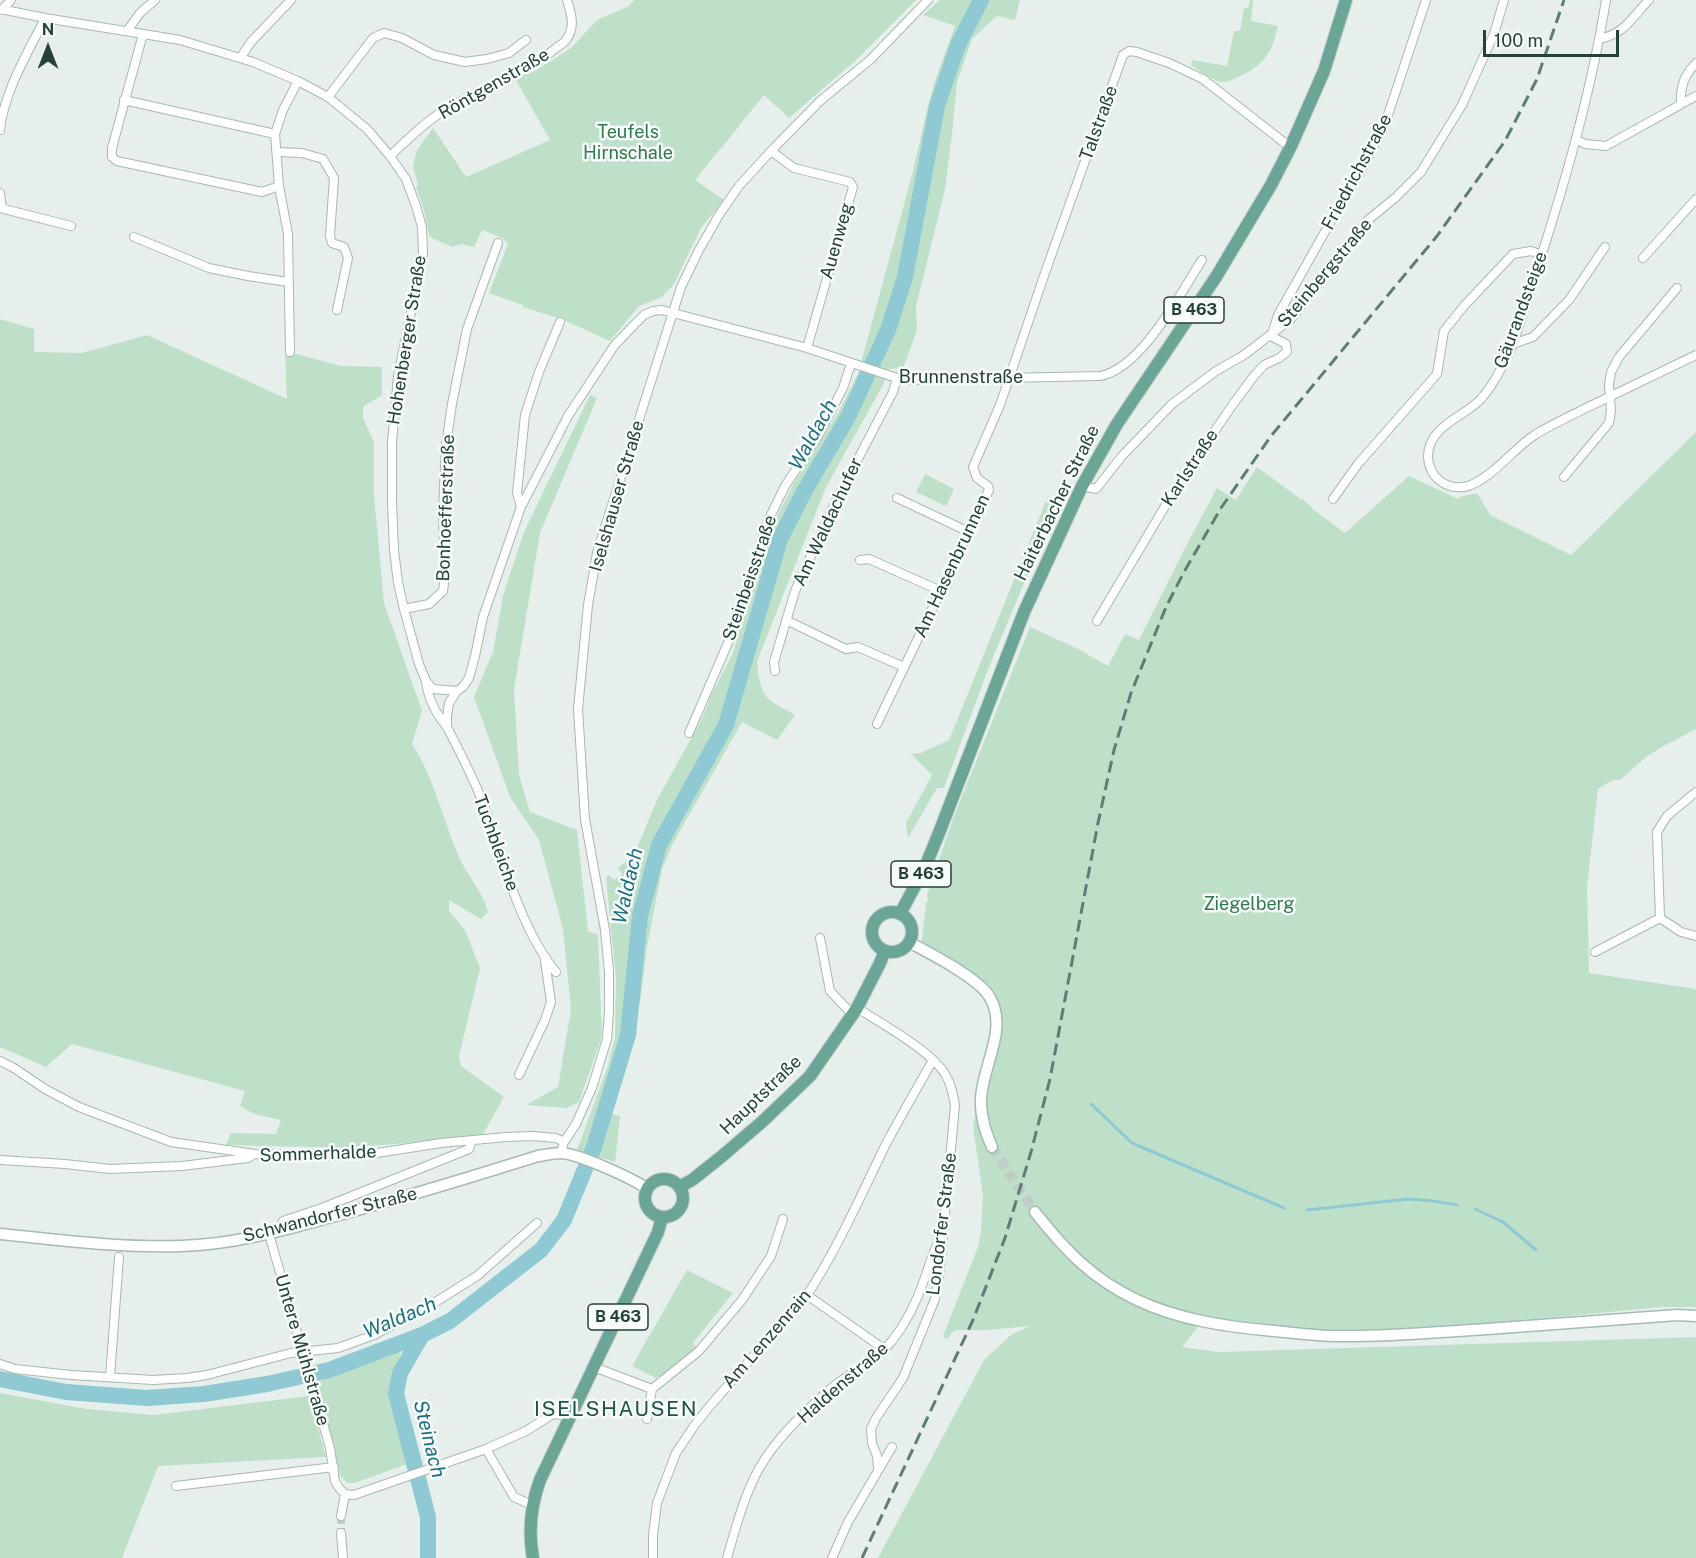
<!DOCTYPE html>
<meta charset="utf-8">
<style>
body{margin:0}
#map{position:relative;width:1696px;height:1558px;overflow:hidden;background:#e6efeb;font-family:"Public Sans",sans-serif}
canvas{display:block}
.north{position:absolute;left:18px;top:18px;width:60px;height:60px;-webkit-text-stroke:4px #f7fbf9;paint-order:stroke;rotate:0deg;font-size:16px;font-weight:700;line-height:24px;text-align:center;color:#24423a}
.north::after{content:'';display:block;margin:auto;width:21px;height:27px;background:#24423a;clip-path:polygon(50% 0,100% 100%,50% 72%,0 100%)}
.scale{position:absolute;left:1483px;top:30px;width:136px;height:27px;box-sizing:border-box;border:3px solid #24423a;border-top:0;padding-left:8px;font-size:18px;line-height:21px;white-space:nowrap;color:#24423a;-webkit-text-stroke:4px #f7fbf9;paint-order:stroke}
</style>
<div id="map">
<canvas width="1696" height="1558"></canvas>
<div class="north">N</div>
<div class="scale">100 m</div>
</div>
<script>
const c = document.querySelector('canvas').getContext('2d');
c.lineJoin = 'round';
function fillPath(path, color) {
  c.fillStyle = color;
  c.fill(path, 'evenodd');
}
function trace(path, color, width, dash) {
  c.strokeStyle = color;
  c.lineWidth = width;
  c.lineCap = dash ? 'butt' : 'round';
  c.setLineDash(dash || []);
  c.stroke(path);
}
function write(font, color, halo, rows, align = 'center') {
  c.font = font + ' "Public Sans",sans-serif';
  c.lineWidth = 5;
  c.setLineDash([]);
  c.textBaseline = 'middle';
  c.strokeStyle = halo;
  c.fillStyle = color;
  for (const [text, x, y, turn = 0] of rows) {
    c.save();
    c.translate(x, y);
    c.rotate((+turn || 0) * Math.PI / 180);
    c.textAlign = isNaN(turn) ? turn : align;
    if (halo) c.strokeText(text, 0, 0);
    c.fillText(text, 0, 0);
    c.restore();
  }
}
const green = new Path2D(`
 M634,0h282l-61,61 -66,57 -25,-23 -69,85 29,20 -23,28 -27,56 -12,13 -23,9 -29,35 -46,-21 -41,-13v-2l-34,-12 19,-49 -6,-6 -20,-8 -8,17 -13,-3 -9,3 -20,-9 -3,-3 -5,-25 -8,-23 2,-2 -5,-19 4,-16 16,-22 33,49 84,-37 -34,-60 24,-12 31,-20 26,-28 32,-14z
 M940,0h80l-5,20 -18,-4 -25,23 -15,43 -5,52 -7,55 -29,117 1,24 -14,38 -14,1 -6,16 -57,102 -69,174c4,38 6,36 38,54l-18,25 -35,-18 -70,123 -10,24 -15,78 -7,56 -28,111 8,2 -5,46 -38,-12 31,-84 7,-29 1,-58 -10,-101 3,-3 5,5 8,-6 -4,-6 16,-13 23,-55 46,-83 8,-21 22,-43 23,-83 17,-45 21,-42 45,-72 19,-37 54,-199 17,-73 8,-27 18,-49 -32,-11z
 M1250,0h3l-2,21 27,5c-6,26 -14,40 -40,51 -7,3 -13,7 -22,4l-25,-16 1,-5 35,6 7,-35h6l4,-23h4z
 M0,319l34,10v23l48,1 65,-18 140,64 -2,-48 56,15 41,1v28l-19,12v11l11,24v54l10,107 38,108 -10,33c23,35 31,77 48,115 9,19 23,33 28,53l-7,7 -32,-19v11l16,19 15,38 -21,88 2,10 43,31 -22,39 -132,12 -124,-3 5,-12 45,1 5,-14 -27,-6 -14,-8 5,-15 -173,-47 -26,23 -46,-20z
 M590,395l7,3 -57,135 -26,156 5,86 11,37 47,18 11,101 10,4 4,101 -23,66 -12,6 -41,-3 32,-18 13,-78 -8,-80 -24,-89 -29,-43 -36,-100 19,-45 10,-56 21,-64z
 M1696,432v297l-34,18 -16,10 -26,23h-7l-15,9 -11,98 2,86 107,16v318h-33l-204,19 -132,6 -127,-8 -18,23 37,5 477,-15v221h-818l106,-198 28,-26 19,-8 -44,4h-31l-4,3 -5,6 -4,-3 35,-89 3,-16 2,-34 -10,-72 23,-90 -8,-40 -67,-47 5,-45 2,-2 -1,-6 27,-79 76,-189 48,22 30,17 17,-32 14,6 46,-92 32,-60 19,12 21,-33 45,33 1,-1 11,11 31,23 64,-57 49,23 5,-3 14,-3 13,22 81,40z
 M925,474l29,15 -8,17 -30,-14z
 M1048,496l10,6 -69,165 -45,121h-7l-29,50 -2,-15 26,-48 -21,-21 10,-1 28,-13z
 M687,1270l46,23 -40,50 6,8 -43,27 -24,-12z
 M404,1343l-16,50 19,71 -52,19h-8l-7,-8 -25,-97z
 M0,1393l87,16 66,6 156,-19 17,61 -168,9 -36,92h-122z`);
const stream = new Path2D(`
 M1091,1104l40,38 8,4 145,62
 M1475,1209l28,13 33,28
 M1307,1210l101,-11 25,2 24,4`);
const river = new Path2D(`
 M422,1335l-22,38 -4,21 32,123v41
 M0,1379l66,13 81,6 57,-4 63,-10 62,-14 93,-35 28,-14 91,-71 23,-30 30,-73 34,-112 12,-119 19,-71 67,-120 54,-186 25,-49 43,-73 40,-87 17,-53 32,-171 21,-61 23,-45`);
const streetTunnel = new Path2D(`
 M341,1516v17`);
const secondaryTunnel = new Path2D(`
 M992,1147l43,65`);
const street = new Path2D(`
 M1606,0c-19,118 -56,231 -93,344 -9,19 -18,39 -32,55 -15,16 -43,24 -51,46 -9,26 15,50 41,40 25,-11 42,-36 65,-51 24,-14 48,-25 73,-37 29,-14 58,-28 87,-42
 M0,9l45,9 135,22 73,22 45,19 30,16 39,32 23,27 16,23 10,27 6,21 1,26 -25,123 -6,66v60l2,48 4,33 6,26 15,55 7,17 7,8 24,2
 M2,10l9,-10
 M127,31l13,-18 15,-13
 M143,34l-31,114v9l5,4 145,31 17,-6
 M1599,39c26,-5 33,-22 50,-39
 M241,57l10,-15 40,-42
 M328,97l45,-59 11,-5 18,5 32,17 31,7 22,-3 22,-6 17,-13
 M124,100l151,34
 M1681,104c-1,-17 3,-29 15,-41
 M0,130c4,-39 28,-77 45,-112
 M1577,140l8,4 21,2 90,-50
 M771,151l23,17 56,14 3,5 -46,161
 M277,152l25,1 21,6 11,19 -4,58 2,7 12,4 4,11 -11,52
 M390,156c17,-16 34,-33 53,-45 37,-22 80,-35 113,-63 3,-2 8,-5 10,-8 10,-13 5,-27 1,-40
 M0,193l2,15
 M0,208l71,18
 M134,237l75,31 39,8 40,6
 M1643,258l53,-59
 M1272,334l6,-19 58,-103 24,-39 22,-43 8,-21 36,-109
 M1513,344l20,-7 36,-37 36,-53
 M290,352l-2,-118 -9,-48 -4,-52 8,-24 15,-29
 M1564,477l45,-54 2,-12 -2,-26 2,-13 8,-15 58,-69
 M1082,486l14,3 26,-33 50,-52 44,-33 28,-16 47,-36 77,-99 27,-22 26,-26 41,-67 32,-71 10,-34
 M897,498l72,34
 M1333,499l25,-35 79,-90 7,-43 20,-25 49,-52 18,-3 11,4
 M521,507l-4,-14 8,-78 14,-43 21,-50
 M860,560l9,-1 72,32
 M404,609l25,-5 14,-13 2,-15 -2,-66 3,-65 6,-41 15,-75 31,-86
 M786,620l60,29 12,-2 46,20
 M1097,621l77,-130 57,-84 23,-31 10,-11 15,-7 8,-6 -1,-8 -15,-8
 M775,671l-1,-9 21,-71 41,-90 57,-109 4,-14
 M426,681c2,18 10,33 21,46 13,25 26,50 36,76 19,53 37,126 73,169
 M877,724l112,-234 -1,-4 -11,-8 -4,-11 27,-62 46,-135 77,-215 6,-4 8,1 32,11 34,16 83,65 5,2
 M447,727v-10l2,-14 8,-12 6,-4 6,-9 6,-22 8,-39 38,-110 47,-91 46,-70 19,-20 11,-11 9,-4 9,-1 11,3 134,35 90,30 10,2 193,-4c41,-7 80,-82 102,-116
 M689,733l42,-97 37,-115 17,-35 33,-50 25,-48 8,-24
 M1696,792l-29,24 -10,16 3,86 21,14 15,4
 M820,938l10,53 23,24
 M1595,952l65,-34
 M857,1008c24,15 74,43 88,66 6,9 8,20 10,31l-15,163 -5,31 -32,79 -27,40 -5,11 1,14 5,13 1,14
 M0,1061l14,7 31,21 34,18 92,35 84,12 88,2 34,-3 64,-10 65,-6 27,-1 23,2 8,4
 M519,1075l26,-55 6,-18 -6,-41
 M561,1153l3,-11 12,-18 16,-36 15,-49 2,-27v-41l-4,-41 -20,-111 -7,-110 10,-104 9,-52 45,-143 39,-123 18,-37 20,-35 20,-29 32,-35 49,-50 50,-41 58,-60
 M0,1160l65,4 45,5 72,-3 66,-8 7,-4
 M278,1232l5,-11 39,-13 147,-59 3,-9
 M269,1234l61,214 5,33 4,7 6,6 9,1 132,-46 40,-18 27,-17 17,2
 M807,1295l77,54
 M0,1364l15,5 56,6 82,5 34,-2 20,-3 84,-22 47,-5 36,-13 60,-32 43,-27 60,-53
 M594,1367l58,22 47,-38 43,-51 29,-44 12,-37
 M110,1377l9,-120
 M647,1419l5,-30
 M486,1449l28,48 18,8
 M176,1486l158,-19
 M341,1516l4,-22
 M341,1533l2,25
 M653,1558v-23l4,-32 19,-50 18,-27 15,-19 98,-112c31,-47 54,-100 79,-151 15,-28 31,-56 47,-84
 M727,1558c9,-31 17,-63 33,-91 18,-31 47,-58 74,-81 19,-15 42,-26 58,-45 14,-18 25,-40 32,-61 5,-13 8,-26 15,-39l4,-1
 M832,1558l16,-36 44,-75`);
const secondary = new Path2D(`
 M909,942c20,11 68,35 80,54 20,32 -6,68 -8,102 -1,18 4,33 11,49
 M1035,1212c30,38 57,67 102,88 42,20 91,27 137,31 21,2 42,5 63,5 50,1 100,-4 150,-7 63,-5 127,-9 190,-14l19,1
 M0,1234c60,6 121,14 181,12 50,-1 100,-15 147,-28 71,-19 140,-40 210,-62 7,-1 16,-3 23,-3 19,1 70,25 87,36`);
const primary = new Path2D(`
 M872 932a20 20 0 1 1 40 0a20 20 0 1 1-40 0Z
 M900,914l25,-47 14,-34 85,-221 58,-126 35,-62 99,-147 55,-92 20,-39 33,-75 22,-71
 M645 1198a19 19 0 1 1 38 0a19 19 0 1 1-38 0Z
 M679,1187l13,-7 29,-23 42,-36 47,-45 47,-68 23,-45 5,-12
 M533,1558c-5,-27 -2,-53 7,-78l118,-248 4,-15`);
const rail = new Path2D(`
 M862,1558l111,-238 32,-82 26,-86 19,-73 48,-256 16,-73 17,-57 35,-86 18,-35 37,-64 50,-72 166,-200 68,-95 32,-62 27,-79`);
const shields = [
 [1194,310,60],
 [921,874,60],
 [618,1317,60]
];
const shieldNames = [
 ["B 463",1194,310],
 ["B 463",921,874],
 ["B 463",618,1317]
];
const streetNames = [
 ["Röntgenstraße",494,84,-30],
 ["Talstraße",1099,123,-70],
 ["Friedrichstraße",1357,172,-62],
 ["Auenweg",837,241,-74],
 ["Steinbergstraße",1325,273,-50],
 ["Gäurandsteige",1521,310,-70],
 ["Hohenberger Straße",407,340,-81],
 ["Brunnenstraße",961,377],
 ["Karlstraße",1190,468,-57],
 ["Iselshauser Straße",617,496,-74],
 ["Haiterbacher Straße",1057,503,-64],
 ["Bonhoefferstraße",446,508,-88],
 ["Am Waldachufer",828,522,-65],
 ["Am Hasenbrunnen",952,566,-65],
 ["Steinbeisstraße",750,578,-71],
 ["Tuchbleiche",496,843,70],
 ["Hauptstraße",761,1095,-44],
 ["Sommerhalde",318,1154,-2],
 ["Schwandorfer Straße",330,1215,-14],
 ["Londorfer Straße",942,1224,-83],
 ["Am Lenzenrain",767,1339,-49],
 ["Untere Mühlstraße",302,1350,74],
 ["Haldenstraße",843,1383,-41]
];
const parkNames = [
 ["Teufels",628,132],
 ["Hirnschale",628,153],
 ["Ziegelberg",1249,904]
];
const waterNames = [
 ["Waldach",813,435,-61],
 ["Waldach",628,886,-77],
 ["Waldach",400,1318,-23],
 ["Steinach",429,1439,76]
];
const quarterNames = [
 ["ISELSHAUSEN",616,1410]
];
fillPath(green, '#bfe0c8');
trace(stream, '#8ec9d4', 3);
trace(river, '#8ec9d4', 16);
trace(streetTunnel, '#bfccc8', 8, [8, 4]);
trace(secondaryTunnel, '#bfccc8', 10, [10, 5]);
trace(street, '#a8b8b2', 10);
trace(secondary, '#a4bbb3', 13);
trace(primary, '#c2cac8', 14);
trace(street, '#fff', 8);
trace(secondary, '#fff', 10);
trace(primary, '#6aa596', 12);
trace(rail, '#5f7d75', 3, [12, 6]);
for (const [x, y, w] of shields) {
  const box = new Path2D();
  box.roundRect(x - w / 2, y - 13, w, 26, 4.5);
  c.fillStyle = '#f7fbf9';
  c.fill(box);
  trace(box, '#24423a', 1.5);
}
write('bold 16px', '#24423a', null, shieldNames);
write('18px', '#24423a', '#f7fbf9', streetNames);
write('18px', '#2d7a4b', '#f7fbf9', parkNames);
write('italic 20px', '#1c6f80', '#f7fbf9', waterNames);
c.letterSpacing = '1.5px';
write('21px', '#1f5548', '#f7fbf9', quarterNames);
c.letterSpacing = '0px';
</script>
